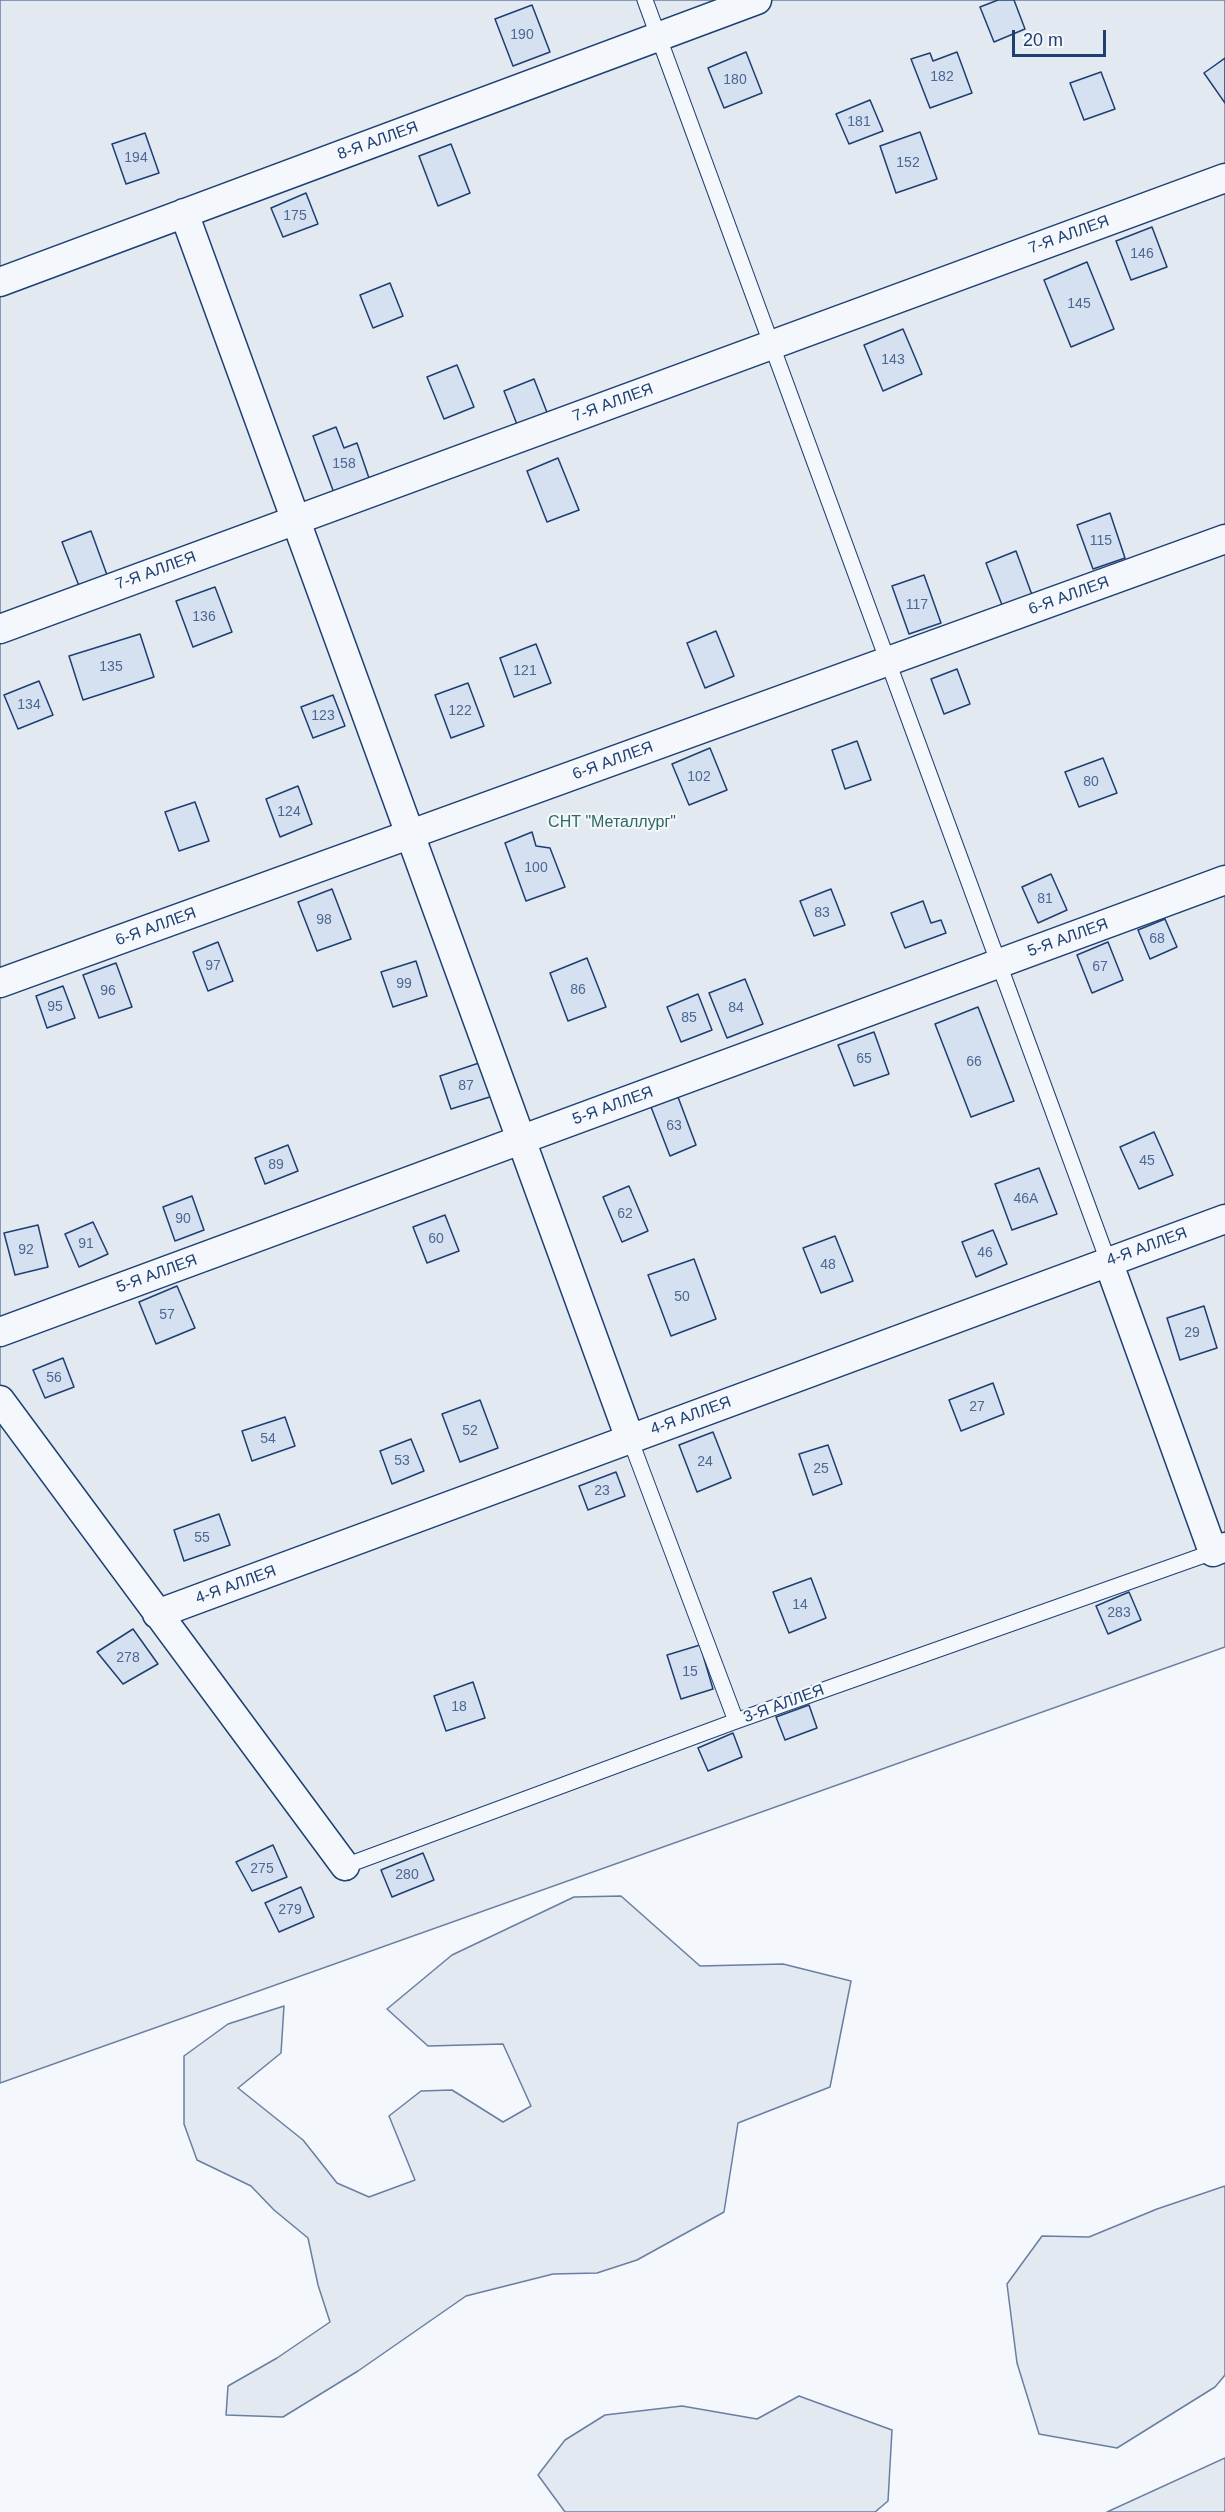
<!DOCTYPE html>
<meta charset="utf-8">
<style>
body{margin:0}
#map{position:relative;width:1225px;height:2512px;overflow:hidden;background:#f4f7fb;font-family:Helvetica,sans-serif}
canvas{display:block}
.scale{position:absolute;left:1012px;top:30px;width:94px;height:27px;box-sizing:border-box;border:3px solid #1d3f73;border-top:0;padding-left:8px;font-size:18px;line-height:21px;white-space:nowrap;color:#1d3f73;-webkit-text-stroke:4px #f4f7fb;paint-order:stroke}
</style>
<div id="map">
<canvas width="1225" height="2512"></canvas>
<div class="scale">20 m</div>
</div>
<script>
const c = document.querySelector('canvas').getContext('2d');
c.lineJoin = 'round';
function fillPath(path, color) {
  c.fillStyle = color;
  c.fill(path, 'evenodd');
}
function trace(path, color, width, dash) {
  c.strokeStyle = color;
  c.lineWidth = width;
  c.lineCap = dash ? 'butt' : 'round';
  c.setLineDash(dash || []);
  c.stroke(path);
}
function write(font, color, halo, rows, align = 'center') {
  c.font = font + ' Helvetica,sans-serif';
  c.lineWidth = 4.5;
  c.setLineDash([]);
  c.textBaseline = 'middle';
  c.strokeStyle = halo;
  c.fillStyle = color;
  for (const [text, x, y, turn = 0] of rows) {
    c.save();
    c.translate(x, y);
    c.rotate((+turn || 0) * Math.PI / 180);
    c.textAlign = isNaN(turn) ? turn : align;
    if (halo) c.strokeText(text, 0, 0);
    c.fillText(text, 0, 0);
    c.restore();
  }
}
const green = new Path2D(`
 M0,0h1225v1647l-1225,436z
 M621,1896l79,70 83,-2 68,17 -21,106 -92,36 -14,89 -87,48 -40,13 -44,1 -87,22 -108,75 -75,46 -57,-2 2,-29 49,-28 53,-36 -12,-37 -10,-47 -34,-28 -23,-24 -54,-26 -13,-36v-68l44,-32 56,-18 -3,47 -43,35 65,52 34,43 32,14 46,-17 -26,-64 32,-25 31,-1 51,32 28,-16 -28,-62 -75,2 -41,-37 65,-54 122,-58z
 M1225,2186v189l-10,12 -98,61 -78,-14 -22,-71 -10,-79 35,-48 47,1 68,-28z
 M799,2396l93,34 -4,71 -13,11h-310l-27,-37 27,-35 40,-25 77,-9 75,13z
 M1225,2458v54h-118z`);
const building = new Path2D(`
 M998,0h16l11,29 -31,13 -14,-35z
 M532,5l18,47 -37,14 -18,-47z
 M746,52l16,41 -38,15 -16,-40z
 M957,52l15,41 -42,15 -19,-49 19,-6 3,8z
 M1225,58v45l-21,-30z
 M1101,72l14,37 -31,11 -14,-37z
 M870,100l13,31 -34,13 -13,-30z
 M920,132l17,47 -41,14 -16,-47z
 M145,133l14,40 -33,11 -14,-40z
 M451,144l19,49 -32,13 -19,-50z
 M306,193l12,31 -35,13 -12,-29z
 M1152,227l15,40 -36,13 -15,-39z
 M1087,262l27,67 -43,18 -27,-67z
 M390,283l13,33 -30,12 -13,-33z
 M903,329l19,45 -39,17 -19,-46z
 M457,365l17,42 -30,12 -17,-42z
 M534,379l14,36 -30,12 -14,-36z
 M336,427l8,21 13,-5 13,38 -36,12 -21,-57z
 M558,458l21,52 -32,12 -20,-51z
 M1110,513l15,45 -32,11 -16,-44z
 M91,531l16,44 -28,11 -17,-44z
 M1016,551l16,44 -30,10 -16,-42z
 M924,575l17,48 -32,11 -17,-48z
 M215,587l17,45 -39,15 -17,-46z
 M716,631l18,45 -29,12 -18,-45z
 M140,634l14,43 -71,23 -14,-44z
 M536,644l15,39 -37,14 -14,-39z
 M957,669l13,35 -26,10 -13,-35z
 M39,681l14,34 -35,14 -14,-34z
 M468,683l16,43 -33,12 -16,-43z
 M333,695l12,31 -32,12 -12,-31z
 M857,741l14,39 -26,9 -13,-39z
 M710,748l17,42 -38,15 -17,-41z
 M1103,758l14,35 -38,14 -14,-35z
 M298,786l14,38 -32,13 -14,-38z
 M195,802l14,39 -30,10 -14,-39z
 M532,832l4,14 14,2 15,39 -39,14 -21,-58z
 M1051,874l16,36 -29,13 -16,-36z
 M332,889l19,50 -34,12 -19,-49z
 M831,889l14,36 -31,11 -14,-35z
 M923,901l8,22 10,-3 5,13 -41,15 -14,-35z
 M1165,919l12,28 -27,12 -12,-29z
 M218,942l15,39 -25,10 -15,-39z
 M1108,942l15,38 -31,13 -15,-38z
 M587,958l19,49 -38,14 -18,-48z
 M416,961l11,35 -34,11 -12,-35z
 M116,963l16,44 -33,11 -16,-43z
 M745,979l18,45 -36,14 -18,-45z
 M63,986l12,32 -28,10 -11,-32z
 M698,994l14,36 -31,12 -14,-35z
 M978,1007l36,94 -43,16 -36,-93z
 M874,1032l15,42 -35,12 -16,-41z
 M482,1062l11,34 -42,13 -11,-33z
 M678,1097l18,48 -26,11 -19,-49z
 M1154,1132l19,43 -34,14 -19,-42z
 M288,1145l10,26 -33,13 -10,-26z
 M1039,1168l18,46 -45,16 -17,-46z
 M629,1186l19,45 -26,11 -19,-45z
 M192,1196l12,34 -29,11 -12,-34z
 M445,1215l14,36 -32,12 -14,-36z
 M93,1222l15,32 -29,13 -14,-33z
 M38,1225l10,42 -33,8 -11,-42z
 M993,1230l14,34 -31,13 -14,-35z
 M835,1236l18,45 -32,12 -18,-45z
 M694,1259l22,60 -45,17 -23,-61z
 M177,1286l18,42 -39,16 -17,-42z
 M1204,1306l13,42 -37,12 -13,-42z
 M63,1358l11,29 -29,11 -12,-28z
 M993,1383l11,31 -43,17 -12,-31z
 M480,1400l18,48 -38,14 -18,-48z
 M285,1417l10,29 -43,15 -10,-30z
 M713,1432l18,46 -34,14 -18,-47z
 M411,1439l13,32 -32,13 -12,-33z
 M828,1445l14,39 -29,11 -14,-41z
 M616,1472l9,24 -37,14 -9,-24z
 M219,1514l11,31 -46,16 -10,-31z
 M811,1578l15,40 -37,15 -16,-41z
 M1129,1592l12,28 -33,14 -12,-28z
 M133,1629l25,35 -35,20 -26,-32z
 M700,1645l13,44 -32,10 -14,-44z
 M473,1682l12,36 -39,13 -12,-35z
 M809,1705l8,23 -32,12 -9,-23z
 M733,1733l9,24 -34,14 -10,-23z
 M273,1845l14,32 -35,14 -16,-29z
 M423,1853l11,27 -42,17 -11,-27z
 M301,1887l13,30 -35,15 -14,-29z`);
const lane = new Path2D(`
 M645,0l463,1261
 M630,1439l106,282
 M345,1866l391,-145 477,-169`);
const street = new Path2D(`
 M184,213l446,1226
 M0,282l757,-282
 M0,629l1225,-451
 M0,983l1225,-444
 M1108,1261l105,291 12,-5
 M0,1332l1225,-452
 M0,1400l345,466
 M157,1614l1068,-395`);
const numberNames = [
 ["190",522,35],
 ["182",942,77],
 ["180",735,80],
 ["181",859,122],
 ["194",136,158],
 ["152",908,163],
 ["175",295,216],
 ["146",1142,254],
 ["145",1079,304],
 ["143",893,360],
 ["158",344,464],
 ["115",1101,541],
 ["117",917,605],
 ["136",204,617],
 ["135",111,667],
 ["121",525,671],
 ["134",29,705],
 ["122",460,711],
 ["123",323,716],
 ["102",699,777],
 ["80",1091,782],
 ["124",289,812],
 ["100",536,868],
 ["81",1045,899],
 ["83",822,913],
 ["98",324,920],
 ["68",1157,939],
 ["97",213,966],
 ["67",1100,967],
 ["99",404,984],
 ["86",578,990],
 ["96",108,991],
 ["95",55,1007],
 ["84",736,1008],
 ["85",689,1018],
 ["65",864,1059],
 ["66",974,1062],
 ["87",466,1086],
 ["63",674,1126],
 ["45",1147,1161],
 ["89",276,1165],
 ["46А",1026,1199],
 ["62",625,1214],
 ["90",183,1219],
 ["60",436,1239],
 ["91",86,1244],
 ["92",26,1250],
 ["46",985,1253],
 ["48",828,1265],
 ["50",682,1297],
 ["57",167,1315],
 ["29",1192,1333],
 ["56",54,1378],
 ["27",977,1407],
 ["52",470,1431],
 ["54",268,1439],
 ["53",402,1461],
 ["24",705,1462],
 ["25",821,1469],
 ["23",602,1491],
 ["55",202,1538],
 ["14",800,1605],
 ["283",1119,1613],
 ["278",128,1658],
 ["15",690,1672],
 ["18",459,1707],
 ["275",262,1869],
 ["280",407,1875],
 ["279",290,1910]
];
const streetNames = [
 ["8-Я АЛЛЕЯ",378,141,-20],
 ["7-Я АЛЛЕЯ",1069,235,-20],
 ["7-Я АЛЛЕЯ",613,403,-20],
 ["7-Я АЛЛЕЯ",156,571,-20],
 ["6-Я АЛЛЕЯ",1069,596,-20],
 ["6-Я АЛЛЕЯ",613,761,-20],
 ["6-Я АЛЛЕЯ",156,927,-20],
 ["5-Я АЛЛЕЯ",1068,938,-20],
 ["5-Я АЛЛЕЯ",613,1106,-20],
 ["4-Я АЛЛЕЯ",1147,1247,-20],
 ["5-Я АЛЛЕЯ",157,1274,-20],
 ["4-Я АЛЛЕЯ",691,1416,-20],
 ["4-Я АЛЛЕЯ",236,1585,-20],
 ["3-Я АЛЛЕЯ",784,1704,-20]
];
const parkNames = [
 ["СНТ \"Металлург\"",612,823]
];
fillPath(green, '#e3e9f0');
trace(green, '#687fa3', 1.5);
fillPath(building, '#d5e0f0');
trace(building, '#1d3f73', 1.5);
trace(lane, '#1d3f73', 17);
trace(street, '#1d3f73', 31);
trace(lane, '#f4f7fb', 15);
trace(street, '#f4f7fb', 28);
write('14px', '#4b6792', null, numberNames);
write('16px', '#1d3f73', '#f4f7fb', streetNames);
write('16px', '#2c6c60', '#f4f7fb', parkNames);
</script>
